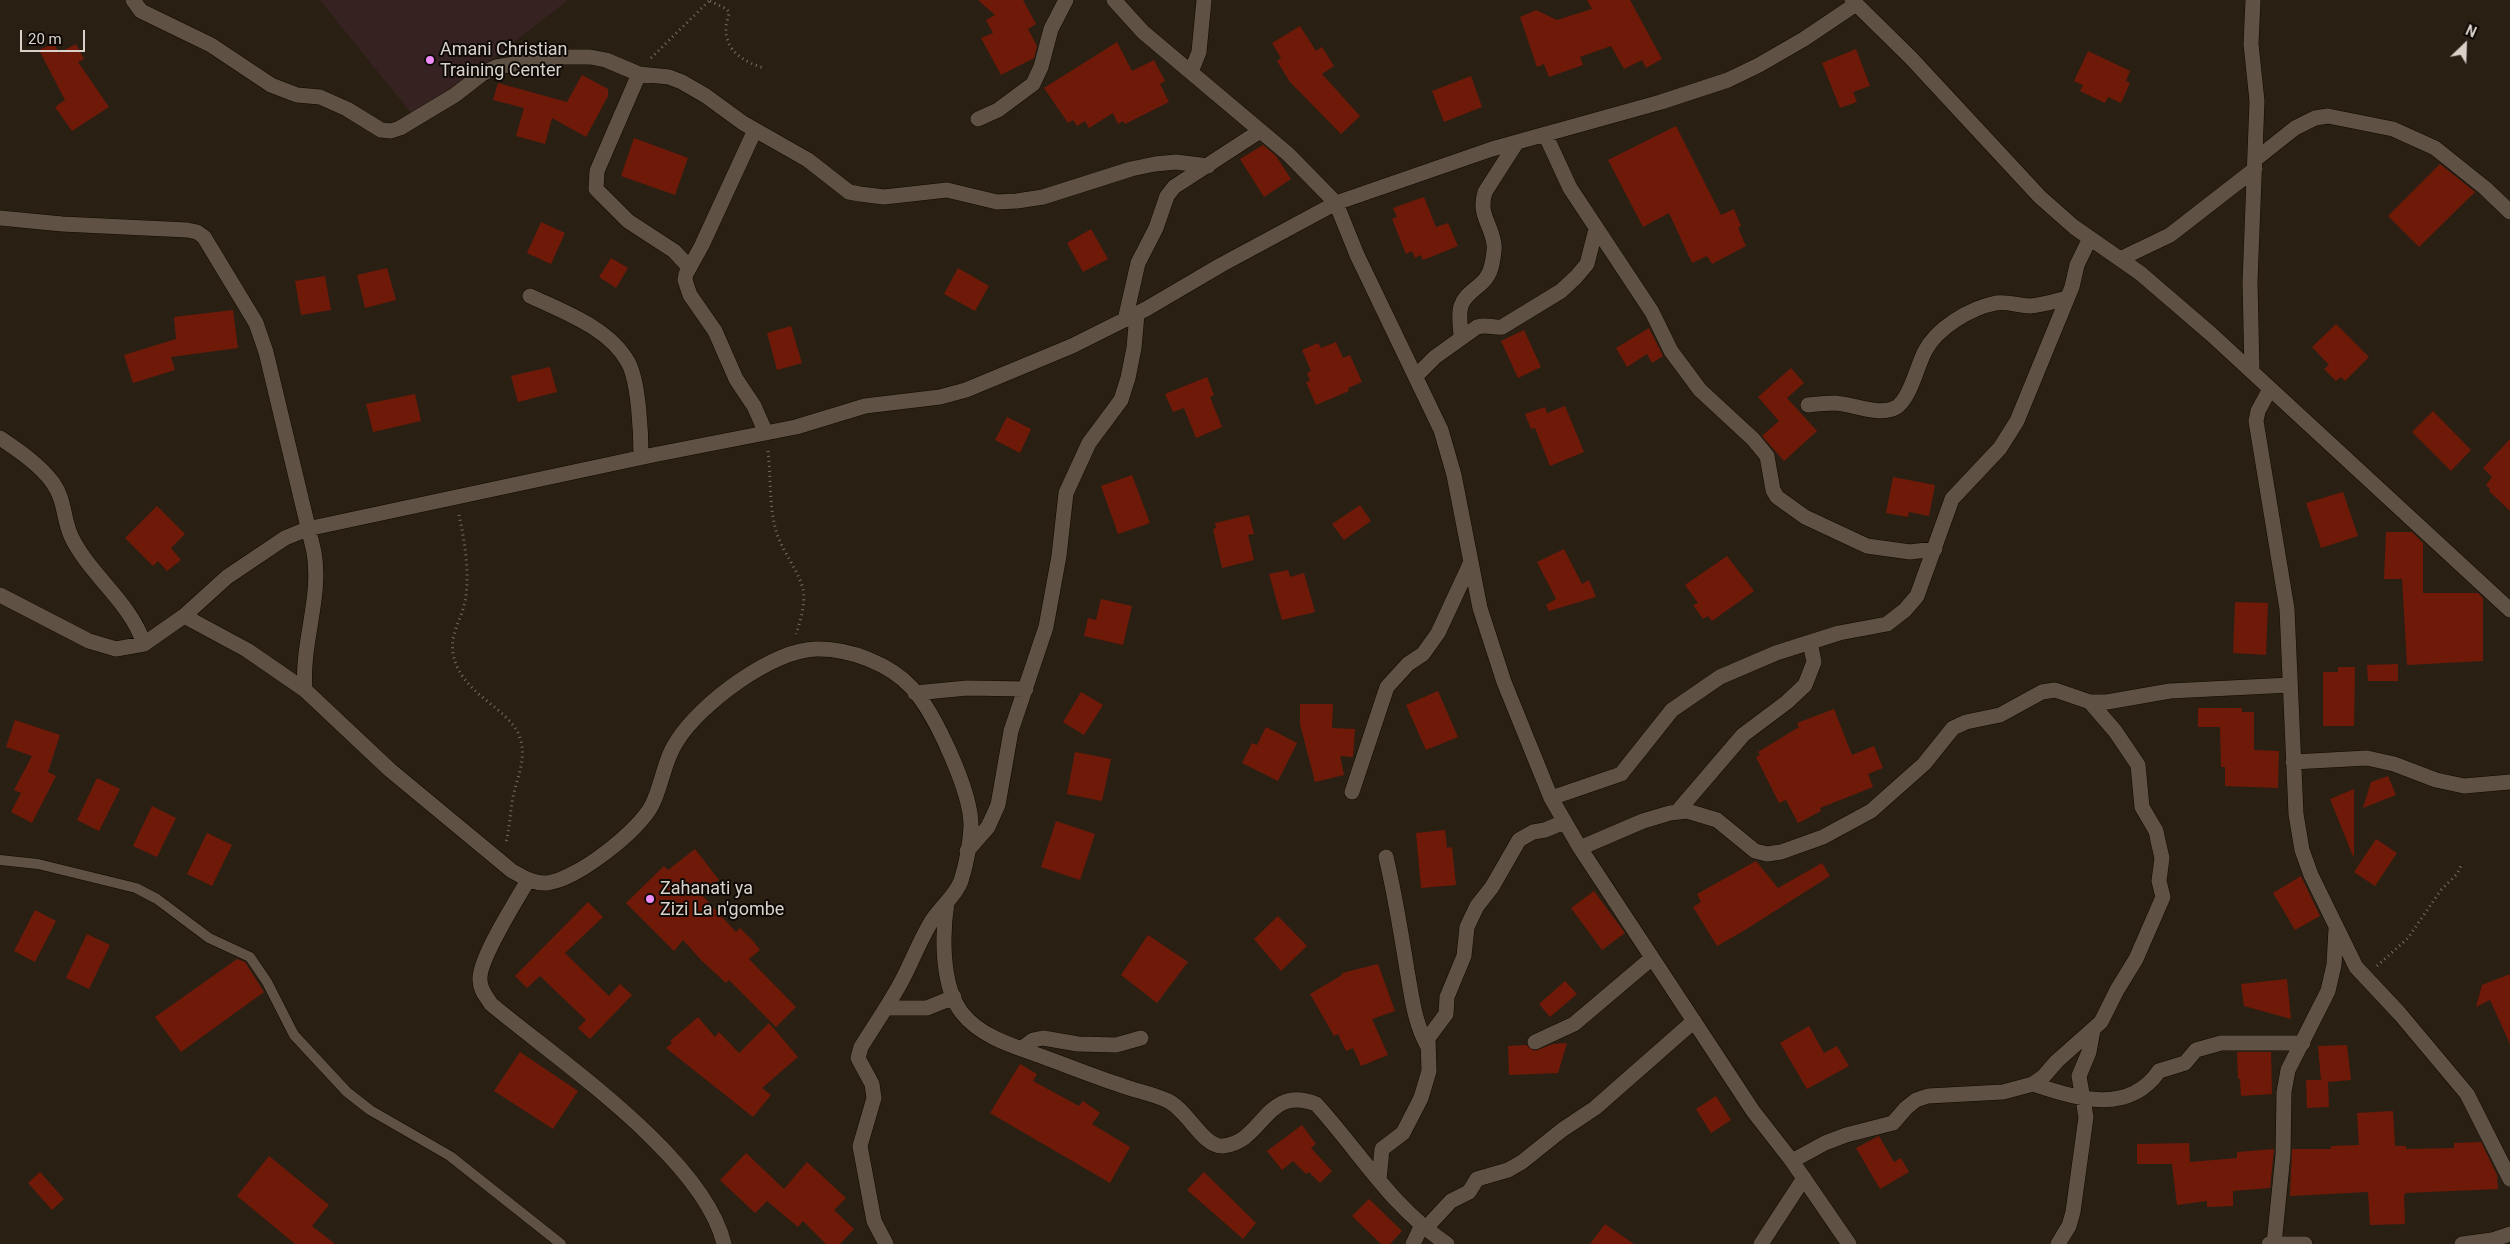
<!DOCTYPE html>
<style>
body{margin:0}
#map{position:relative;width:2510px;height:1244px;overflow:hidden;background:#2a1f13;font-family:Roboto,sans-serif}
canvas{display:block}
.north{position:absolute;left:2440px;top:20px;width:50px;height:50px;-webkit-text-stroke:4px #0f0a06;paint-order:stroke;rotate:24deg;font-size:14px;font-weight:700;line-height:20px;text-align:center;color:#d9d1ca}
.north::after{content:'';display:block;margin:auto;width:18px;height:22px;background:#d9d1ca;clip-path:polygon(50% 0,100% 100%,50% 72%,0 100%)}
.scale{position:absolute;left:20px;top:30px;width:65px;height:22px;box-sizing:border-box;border:2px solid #d9d1ca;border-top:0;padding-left:6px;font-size:15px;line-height:18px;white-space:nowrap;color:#d9d1ca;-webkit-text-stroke:4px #0f0a06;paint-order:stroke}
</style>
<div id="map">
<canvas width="2510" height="1244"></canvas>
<div class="north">N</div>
<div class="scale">20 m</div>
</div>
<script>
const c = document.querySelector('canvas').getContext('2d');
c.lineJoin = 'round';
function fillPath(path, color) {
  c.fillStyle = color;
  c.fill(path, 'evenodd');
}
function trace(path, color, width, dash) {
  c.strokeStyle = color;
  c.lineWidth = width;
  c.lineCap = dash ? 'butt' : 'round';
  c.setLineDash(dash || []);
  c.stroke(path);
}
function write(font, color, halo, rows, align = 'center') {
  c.font = font + ' Roboto,sans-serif';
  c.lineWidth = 4;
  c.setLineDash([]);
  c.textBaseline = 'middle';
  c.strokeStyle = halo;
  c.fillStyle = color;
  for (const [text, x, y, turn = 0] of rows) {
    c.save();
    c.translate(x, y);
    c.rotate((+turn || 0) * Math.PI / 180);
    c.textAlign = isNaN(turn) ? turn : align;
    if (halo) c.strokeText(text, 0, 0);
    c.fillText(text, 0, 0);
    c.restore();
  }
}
const education = new Path2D(`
 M320,0h248l-152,119z`);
const building = new Path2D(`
 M978,0h45l13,24 -8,5 9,17 -3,12 -33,17 -20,-37 12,-5 -7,-13 9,-5z
 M1587,0h43l32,59 -16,9 -4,-8 -18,9 -13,-23 -31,11 3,8 -34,12 -5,-13 -7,3 -17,-50 16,-7 21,10 35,-11z
 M1300,26l16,25 6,-4 12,19 -12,8 38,42 -19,18 -51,-52 -13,-21 4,-3 -9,-15z
 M1117,42l15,29 22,-11 11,21 -5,3 9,18 -44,22 -2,-3 -5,3 -5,-11 -24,15 -4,-7 -8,5 -4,-6 -5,3 -24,-35z
 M54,43l5,10 17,-9 8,15 -6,3 31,45 -37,24 -17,-24 10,-7 -26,-50z
 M1856,49l14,37 -17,6 4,10 -17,6 -18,-45z
 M2088,51l42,20 -4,10 4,2 -9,20 -13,-6 -3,6 -25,-12 3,-6 -9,-4z
 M582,75l26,14v7l-22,41 -34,-19 -7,26 -29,-8 8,-28 -31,-8 5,-17 69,19z
 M1471,76l11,31 -38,15 -12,-31z
 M1676,126l45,89 13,-6 7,17 -3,2 8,18 -34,18 -5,-8 -15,7 -23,-50 -26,14 -35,-67z
 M634,138l54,20 -13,37 -54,-19z
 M1263,145l13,11 15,23 -27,18 -24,-38z
 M2440,164l35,28 -56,55 -31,-31z
 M1424,197l12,30 12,-4 10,23 -35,14 -2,-5 -6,3 -3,-7 -6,3 -14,-35 5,-2 -4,-9z
 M541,222l24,11 -14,31 -24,-11z
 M1091,229l17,30 -25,13 -16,-29z
 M611,258l17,10 -12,20 -17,-11z
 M387,268l9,32 -31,8 -8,-33z
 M958,268l31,18 -14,25 -31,-17z
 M325,276l6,34 -30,5 -6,-34z
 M233,310l5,38 -67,9 4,13 -42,13 -9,-28 52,-16 -2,-22z
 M2336,324l33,33 -24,24 -4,-4 -5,4 -12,-12 5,-4 -17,-18z
 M791,326l11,37 -25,7 -10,-37z
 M1649,328l14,28 -11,7 -5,-9 -20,13 -11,-19z
 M1524,330l17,37 -23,11 -17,-37z
 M1336,342l7,16 7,-3 12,27 -14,6 1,3 -33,14 -10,-23 4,-1 -3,-8 4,-2 -9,-21 16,-7 3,5z
 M550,367l7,25 -39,10 -7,-26z
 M1791,368l13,15 -17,15 30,33 -33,30 -22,-25 17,-15 -21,-24z
 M1207,377l7,18 -4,2 12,30 -26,11 -12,-30 -11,4 -8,-18z
 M415,394l6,27 -48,11 -7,-28z
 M1565,406l19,46 -34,14 -15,-38 -4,1 -6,-15 20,-7 2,6z
 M2433,411l38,39 -20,21 -39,-39z
 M1007,417l24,12 -11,24 -25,-13z
 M2510,439v72l-21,-20 1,-2 -4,-4 6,-8 -9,-9z
 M1132,475l18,48 -32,11 -17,-48z
 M1893,477l42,8 -6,31 -20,-4 -1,5 -22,-4z
 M2343,492l15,44 -37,12 -15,-45z
 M1360,505l11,16 -27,19 -12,-16z
 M157,506l28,28 -14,14 10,12 -14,11 -9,-10 -5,5 -28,-28z
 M1249,515l5,19 -6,1 6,25 -32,8 -9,-39 3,-1 -1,-5z
 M2386,532h26l11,11v50h55l5,5v63l-76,4 -5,-86h-18z
 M1564,549l18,35 7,-4 7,17 -47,14 -3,-6 10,-6 -19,-37z
 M1727,556l27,35 -42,30 -4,-5 -5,3 -10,-14 5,-2 -13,-18z
 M1288,570l2,7 14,-4 11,39 -33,8 -13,-46z
 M1101,599l31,7 -9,39 -39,-9 4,-18 8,2z
 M2235,602l33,1 -2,52 -33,-2z
 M2398,664v17h-30l-1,-16z
 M2338,667h17l-1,59h-31v-54h15z
 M1438,691l20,46 -32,13 -20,-45z
 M1081,692l22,13 -19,30 -21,-13z
 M1300,704h33l-1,24 23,1 -2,28 -13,-1 4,19 -29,7 -15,-58z
 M2198,708h44v4h12v38l25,1 -1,37 -53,-2v-19h-4l-1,-40h-22z
 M1834,709l18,46 22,-9 9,22 -15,6 5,13 -53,21 1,3 -23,12 -12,-23 -7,3 -23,-46 4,-2 -2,-3 41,-25 -2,-4z
 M15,720l45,15 -12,37 8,4 -24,47 -21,-11 10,-19 -7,-3 18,-34 -26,-9z
 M1266,727l31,16 -19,38 -36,-18 10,-20 5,2z
 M1075,752l36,7 -9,42 -35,-7z
 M2388,776l8,19 -33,13 8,-26z
 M97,778l23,11 -21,42 -22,-11z
 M2354,789v67h-1l-23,-57z
 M152,806l24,12 -19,39 -24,-11z
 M1056,821l39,13 -15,46 -39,-13z
 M1445,830l2,18 5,-1 4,38 -35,3 -5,-55z
 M207,833l25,12 -20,41 -25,-12z
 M2376,839l21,14 -22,33 -21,-14z
 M695,849l24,31 -18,14 35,38 4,-4 14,14 6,8 -11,9 47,48 -20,20 -47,-47 -3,3 -24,-22 -19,-21 -9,11 -48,-48 38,-37 4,4z
 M1756,861l22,27 44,-25 8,13 -85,54 -28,16 -24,-39 8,-5 -4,-8z
 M2301,876l19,40 -25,14 -22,-37z
 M1594,891l31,42 -23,17 -31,-42z
 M588,902l15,15 -38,36 44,43 11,-12 12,11 -42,44 -12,-11 8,-8 -46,-44 -13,12 -12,-12z
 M35,910l21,11 -21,41 -21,-11z
 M1278,916l29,30 -26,25 -27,-32z
 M87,934l23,11 -21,44 -23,-11z
 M1148,935l40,27 -31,41 -36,-28z
 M237,959l8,3 19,30 -83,60 -26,-35z
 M1378,964l17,47 -23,8 16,36 -27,11 -8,-18 -7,3 -8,-17 -4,2 -24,-42 32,-19v-2z
 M2510,974v70l-20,-44 -14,7 6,-22z
 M2287,979l4,40 -47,-13 -3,-22z
 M1565,981l12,13 -27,23 -11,-13z
 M698,1017l17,20 4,-5 20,21 30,-30 29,34 -36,31 9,7 -18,22 -87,-69 6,-5 -2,-2z
 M1809,1026l15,27 13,-7 12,20 -42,23 -27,-46z
 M1567,1043l-9,30 -49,2 -1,-29 18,-1 9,6 18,-7z
 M2347,1045l4,35 -23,2 1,25 -22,1 -1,-28h15l-3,-34z
 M520,1052l58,39 -25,38 -59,-38z
 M2237,1052h34l1,42 -31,2 -1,-17h-2z
 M1020,1064l17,10 -4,7 46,25 4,-5 17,12 -8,11 38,23 -20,36 -120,-70z
 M1716,1096l15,24 -20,13 -15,-24z
 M2393,1111l2,35h11v3l48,-1v-5l27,-1 16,33 1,14 -92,4 -2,2 1,29 -35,1 -2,-33 -78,4 2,-47h39v-3l28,-1 -2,-32z
 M1302,1125l14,19 -5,4 21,23 -12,12 -11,-11 -3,2 -13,-13 -11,9 -15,-19z
 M1879,1136l15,26 7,-4 8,14 -29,17 -24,-41z
 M2189,1143l1,19 47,-4v-6l37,-3 -4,39 -37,3v15l-26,1v-6l-30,4 -5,-41h-35v-20z
 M746,1153l38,36 23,-27 39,36 -12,12 20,19 -14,15h-14l-23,-23 -5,6 -31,-26 -12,12 -35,-33z
 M269,1156l60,49 -17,21 23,18h-40l-58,-48z
 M40,1172l24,27 -12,11 -24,-27z
 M1204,1172l52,51 -13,16 -56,-49z
 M1369,1199l33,32 -12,13h-9l-29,-28z
 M1605,1224l29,20h-44z`);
const path = new Path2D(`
 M710,1l17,8 2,3c0,5 -3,10 -3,16 -1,23 18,34 38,40
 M651,58l59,-58
 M768,451c3,25 1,51 7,76 5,22 22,40 28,62 3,14 -3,33 -7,45
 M459,515c6,27 11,59 6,87 -4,18 -15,32 -12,51 6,41 58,55 67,85 7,20 -3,40 -7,59 -3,15 -3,30 -7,45
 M2377,966l31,-28 33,-48 16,-16 5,-10`);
const lane = new Path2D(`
 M0,860l38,4 98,24 21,11 52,39 41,19 17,25 27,53 53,57 23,18 80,46 111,88`);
const street = new Path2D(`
 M133,0l8,11 70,34 60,40 26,10 23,2 27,12 34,21 10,1 9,-3 55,-33 27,-21 14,-7 61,-10h33l16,3 33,14 30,3 13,5 24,14 37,27 65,37 41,32 11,2 24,3 63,-7 50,12 20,-1 26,-4 88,-28 24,-5 21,-2 32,4
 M1114,0l29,32 145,122 48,49 21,52 84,175 13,45 26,133 24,74 47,116 29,50 173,263 39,50 57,83
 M1852,0l59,58 129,139 34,30 66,46 71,61 299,276
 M1191,72l8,-20 5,-52
 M639,74l-42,97 -1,18 32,32 46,30 15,16
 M978,119l20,-9 35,-26 8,-17 10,-38 15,-29
 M755,130l-53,115 -16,29 -1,6 5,15 25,36 21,48 18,27 12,27
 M1545,134l25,54 82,124 19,39 29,39 53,49 14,17 6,34 4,7 28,20 62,29 43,6 25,-3
 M2256,159l39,-31 20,-10 13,-2 65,13 42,19 50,40 25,24
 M0,218l62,6 125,6 10,2 7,5 52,86 10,29 48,200c8,46 -13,91 -9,138
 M2120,259l50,-24 85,-66
 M530,296c34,16 79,32 98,66 11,20 13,72 13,95
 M1125,320l13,-57 18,-35 11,-32 7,-9 86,-56
 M1461,337c0,-9 -3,-21 0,-31 6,-18 27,-19 31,-42 1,-6 3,-14 2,-20 -3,-21 -16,-29 -9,-52l32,-50
 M2252,371l-2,-89 7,-181 -6,-57 2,-44
 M1416,376l19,-19 42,-30c10,-3 16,1 25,0l59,-36 15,-14 11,-13 9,-35
 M2270,389l-12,22 -2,10 31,188 9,205 6,36 9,25 45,92 44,47 67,80 43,85
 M1808,405c9,-1 18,-2 27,-2 18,1 43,13 60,5 15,-8 22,-42 30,-57 12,-23 45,-43 71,-48 12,-2 22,3 34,3 13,-1 25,-5 37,-8
 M0,438c18,12 40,27 53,45 12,17 10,35 18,53 19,40 59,65 73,108
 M0,595l89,46 27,8 28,-5 40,-28 43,-39 58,-39 22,-9 346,-74 143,-28 69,-21 75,-9 26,-7 106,-44 74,-37 75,-44 115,-62 156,-54 169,-47 67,-22 31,-15 45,-26 52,-35
 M184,616l63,34 58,40 85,80 122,101c11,6 22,13 35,12 29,-3 92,-52 105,-78 10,-20 12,-45 25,-64 23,-37 95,-91 139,-92 33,-1 74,15 96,39 23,25 60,105 59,139 -1,17 -5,38 -10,54 -6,16 -22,27 -30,41 -12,20 -20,42 -31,62 -12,22 -26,42 -39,63l-3,11 14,26 2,14 -14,48 14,75 12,23
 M915,693l52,-5 59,1
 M2293,762l74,-4 27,6 42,16 28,6 46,-4
 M1352,792l35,-105 21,-23 15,-10 15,-21 33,-71
 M1551,798l70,-24 51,-64 48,-33 56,-24 63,-20 48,-9 18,-14 12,-14 35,-97 48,-51 17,-27 55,-134 5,-22 13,-27
 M1677,812l66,-77 44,-33 18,-17 9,-23 -4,-20
 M1580,848l63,-27 27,-8 17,-2 30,9 38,31 12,3 14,-2 42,-15 48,-26 53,-47 29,-36 13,-6 34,-7 42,-23 13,-2 35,12h17l63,-11 120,-6
 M967,851l21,-24 10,-22 13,-74 35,-104 13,-71 7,-63 23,-50 32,-43 7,-22 6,-30 3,-34
 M1386,857c9,38 15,75 21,113 5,27 7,52 21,77
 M528,880c-11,20 -50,80 -48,100 0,10 6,16 11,24 68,57 213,154 233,240
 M947,902c-5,32 -6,84 15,111 19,24 51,33 79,43 27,10 54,21 82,30 14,5 30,8 43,14 21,8 37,48 57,46 41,-4 42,-62 93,-42 44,48 76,104 131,140
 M886,1008h41l27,-11
 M1535,1042l39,-18 78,-66
 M1021,1049l12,-9 10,-2 35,6 38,1 25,-7
 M2033,1084c43,14 95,32 126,-13l26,-8 11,-13 25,-7h82
 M1792,1161l33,-18 21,-8 47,-12 13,-15 10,-8 12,-4 75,-4 30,-8 10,-7 14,-16 44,-39 16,-32 19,-31 27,-62 -4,-16 3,-23 -3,-13 -3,-14 -14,-24 -4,-42 -23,-34 -25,-29
 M1379,1180l3,-31 21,-16 18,-35 8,-27 -1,-33 18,-24 1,-17 17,-41 3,-29 10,-21 15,-19 27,-47 14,-8 12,-2 19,-8
 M1425,1229l26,-28 18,-9 8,-13 31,-9 14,-8 40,-32 33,-22 99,-87
 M1413,1244l8,-17
 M1761,1244l43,-66
 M2058,1244l11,-18 4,-14 13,-95 -7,-41 10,-24 4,-22
 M2269,1244h36
 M2274,1244l9,-89 1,-63 4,-22 40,-79 6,-26 2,-36
 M2462,1244l30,-4 18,-6`);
const markers = [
 [430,60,5,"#ee8cf8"],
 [650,899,5,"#ee8cf8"]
];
const poiNames = [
 ["Amani Christian",440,50],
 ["Training Center",440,71],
 ["Zahanati ya",660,889],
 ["Zizi La n'gombe",660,910]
];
fillPath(education, '#362321');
fillPath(building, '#6f1a09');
trace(lane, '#120802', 11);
trace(street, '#120802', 16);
trace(path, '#786e64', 3, [1, 4]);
trace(lane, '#5f5245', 10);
trace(street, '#5f5245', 15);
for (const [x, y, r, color] of markers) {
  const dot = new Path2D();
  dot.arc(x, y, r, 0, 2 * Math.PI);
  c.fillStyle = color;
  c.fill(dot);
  trace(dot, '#0f0a06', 2);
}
write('18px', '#d9d1ca', '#0f0a06', poiNames, 'left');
</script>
